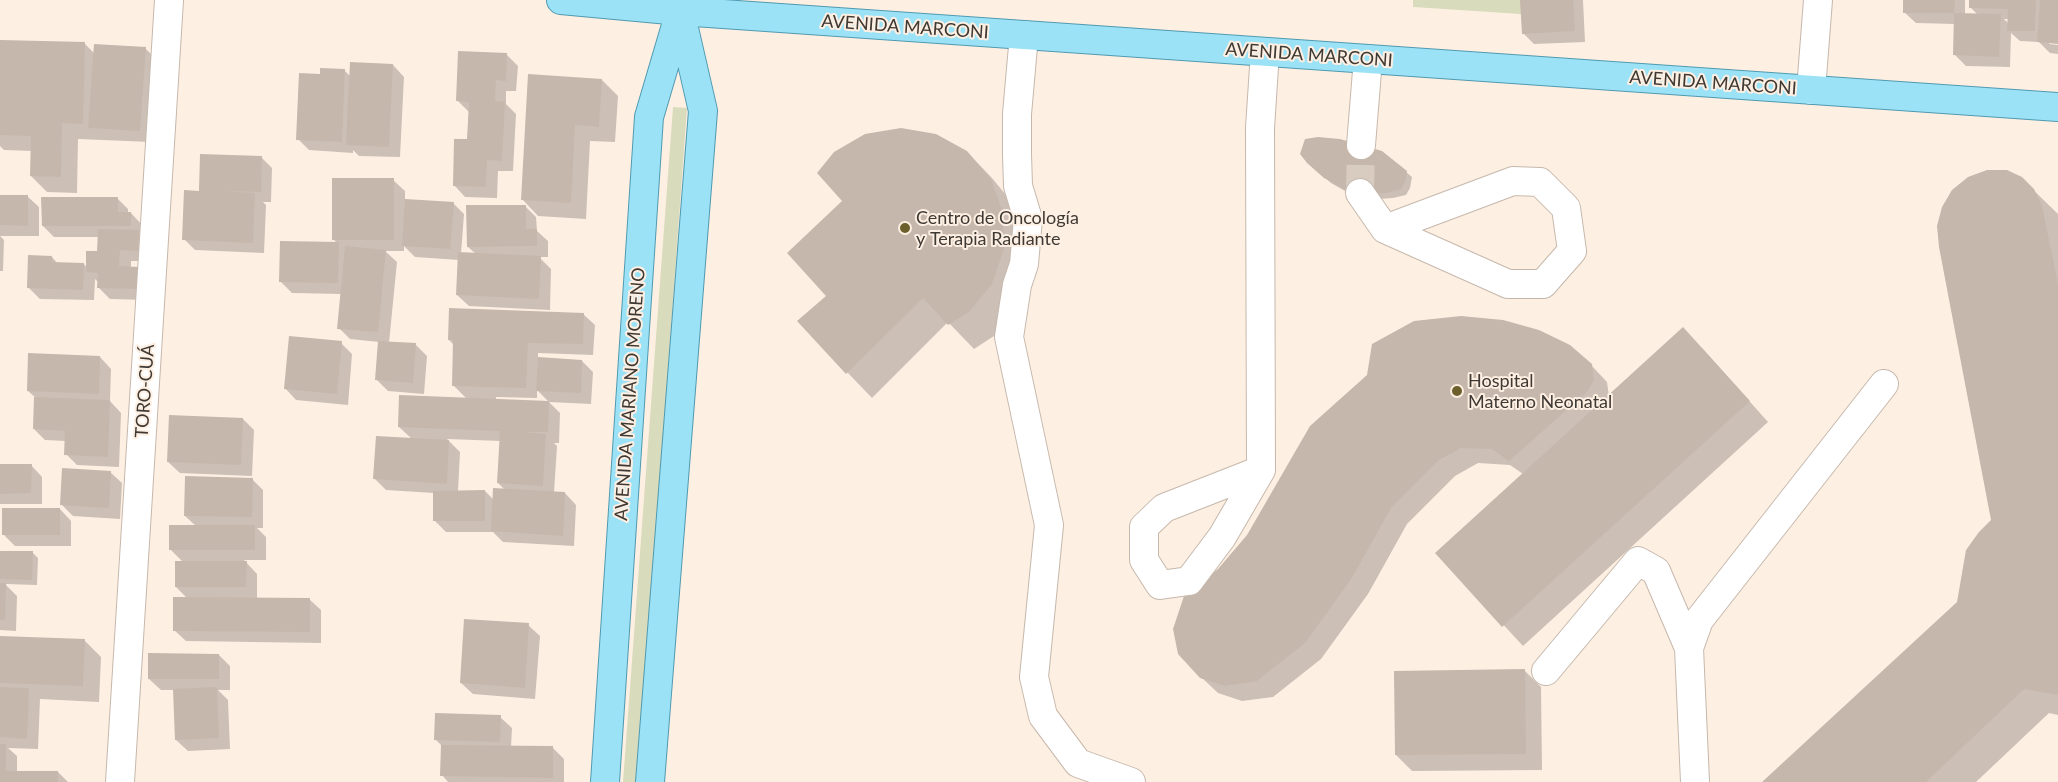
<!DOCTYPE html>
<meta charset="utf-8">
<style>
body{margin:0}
canvas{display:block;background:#feefe3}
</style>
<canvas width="2058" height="782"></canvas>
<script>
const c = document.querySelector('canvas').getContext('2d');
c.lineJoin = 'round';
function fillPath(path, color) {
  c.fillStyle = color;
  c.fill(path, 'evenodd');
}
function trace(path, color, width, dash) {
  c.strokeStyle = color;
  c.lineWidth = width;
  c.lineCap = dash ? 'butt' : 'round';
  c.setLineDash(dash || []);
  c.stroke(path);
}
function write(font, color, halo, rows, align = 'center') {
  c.font = font + ' Lato,sans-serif';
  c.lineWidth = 4;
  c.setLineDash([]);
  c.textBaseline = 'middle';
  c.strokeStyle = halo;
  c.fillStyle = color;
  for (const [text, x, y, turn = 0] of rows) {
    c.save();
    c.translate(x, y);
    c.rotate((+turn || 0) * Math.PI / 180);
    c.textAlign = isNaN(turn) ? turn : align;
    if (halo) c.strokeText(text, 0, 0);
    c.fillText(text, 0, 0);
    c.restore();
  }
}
const green = new Path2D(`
 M1413,0h139l-1,16 -138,-9z
 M673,107l14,1 -49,674h-15z`);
const shadow = new Path2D(`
 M1521,0h62l2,42 -51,2 -11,-11z
 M1904,0h61v15h13l-8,-8v-7h88v42h-9v2l9,1v9l-8,-1 -11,-11 -19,-1 -9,-8 -1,34 -44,-1 -12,-12 1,-30 -39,-1 -12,-11zM2004,19h5v5z
 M0,41l84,2 10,10 51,-5 12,12 -6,82 -73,-3 -1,54 -30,-1 -16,-16 1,-25 -28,-1 -4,-4z
 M507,55l11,11 -2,25h-10v13l10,10 -3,57h-15l-1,27 -32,-1 -11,-12 14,-45 2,-27 -12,-12z
 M393,65l11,12 -4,80 -41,-1 -6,-6v3l-44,-3 -11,-11 23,-63 23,-6 7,7z
 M602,80l16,16 -3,46 -25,-1 -4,78 -48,-3 -16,-17z
 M967,152l25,26 23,28 2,103 -23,27 -20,13 -26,-27 -76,76 -74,-77 30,-25z
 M261,157l11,11 -1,34h-8l3,3 -2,48 -69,-3 -11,-11 16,-47z
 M1314,168l92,4 6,5 -2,11 -4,7 -13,3 -15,1 -26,-4 -21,-12z
 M2021,178l37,36v501l-9,-2 -73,69h-212l194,-179 34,-83z
 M393,180l12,11v9l48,3 11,11 -3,40h15l-8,-7 57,-41 11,11 1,14 11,10v16h-9l12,12 -1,41 -81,-4 -12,-11 2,-35 -44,-3 -11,-11v5h-19l12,11 -8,81 26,1 12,12 -3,38 -36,-3 -12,-12 3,-37 -29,-3 -11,-11 3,-34 -50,-1 -11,-11 56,-39 -4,-4z
 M0,196h27l12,11v29h-39z
 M117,198l11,11v4h3l11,12 7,36h-18v7l17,32 -38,-1 -12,-12 1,-4 -4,-4 -1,21 -54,-1 -12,-12 24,-30 6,7h26l3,4 11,-15 1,-16h-45l-11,-11z
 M0,236l4,4 -1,31h-3z
 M583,314l12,11 -2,30 -55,-2v6l44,2 11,11 -2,32 -42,-2 11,11 -1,30h-5l3,3 -3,47h11l11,12 -2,41 -71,-4 -10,-10h-47l-11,-11 -1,-28 -48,-3 -11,-11 37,-40 -13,-12 68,-28 -14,-14 1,-40 -5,-5zM537,390l12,12 -53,-2v-3l41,1zM447,439l54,2 -3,42 7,7 -11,10 -9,-9 -27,1 2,-40z
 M341,343l11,11 -4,51 -52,-5 -11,-12z
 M1702,348l66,74 -245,224 -86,-93 86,-79 -13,-9 -32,-2 -23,13 -48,48 -39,70 -47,65 -48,38 -31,4 -24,-8 -17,-16 -16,-80 406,-232 16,17 2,14z
 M100,357l11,12 -1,32 11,12 -2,54 -42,-2 -11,-11v-13l-21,-1 -11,-11 2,-31 -8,-7z
 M243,419l11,11 -2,46 -72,-3 -12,-11z
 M31,465l11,12v27h-42v-38z
 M110,472l12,11 -2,36 -47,-3 -12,-12z
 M252,479l11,11v38h-6l9,9v23h-22l13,14v25h52l12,11v33l-135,-2 -12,-11 13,-32 -11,-11 7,-25 -13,-13 26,-23 -11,-10z
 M60,509l11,12v25h-56l-11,-11z
 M0,552l33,1 5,5 -1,27 -32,-1 12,12 -1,35 -16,-1z
 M528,625l12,11 -5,63 -62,-5 -12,-11z
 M0,638l85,3 16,16 -2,45 -59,-3 -2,50 -30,-1 9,8v16h41l10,10h-68z
 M219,655l11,11v24h-12l10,10 2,49 -42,2 -12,-11 -2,-50h-13l-12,-11z
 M1525,671l16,16 1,83 -130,1 -16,-16z
 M500,717l12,11 -1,19 42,1 11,11v23h-116l-6,-7v-29l-6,-6z`);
const building = new Path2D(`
 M1520,0h53l2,31 -53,3z
 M1903,0h52l-1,13h-51z
 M1969,0h67l-1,31h-28l1,-22 -39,-1z
 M2040,0h18v44l-21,-2z
 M1954,13l47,1 -2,43 -46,-2z
 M0,40l85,2 -2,82 -21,-1 -1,54 -31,-1 1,-40 -31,-1z
 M94,44l52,3 -6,84 -52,-3z
 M458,51l49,2 -1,28 -10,-1 -1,21 10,1 -3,59 -15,-1 -1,27 -33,-1 1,-47h13l2,-37 -13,-1z
 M350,62l43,2 -4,83 -43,-2z
 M320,68l25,1 -3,73 -46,-2 3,-67 21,1z
 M528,74l74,5 -3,48 -24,-2 -4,78 -50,-3z
 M901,128l35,6 31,17 24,28 12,34 1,36 -12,35 -23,28 -21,13 -25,-27 -77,76 -49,-53 29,-25 -39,-43 55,-52 -25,-28 17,-21 31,-18z
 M1318,137l22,2 42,12 25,20 -2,11 -4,7 -14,4 -16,1 -25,-4 -22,-12 -17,-15 -7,-9 5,-15z
 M200,154l62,2 -1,36 -37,-1 31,2 -2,50 -71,-3 2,-50 15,1z
 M1987,170h20l15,7 12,12 8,17 16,78v411l-34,-6 -98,93h-164l195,-180 9,-52 13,-18 12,-12 -52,-273 -2,-21 5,-19 10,-17 16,-13z
 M332,178h62v62h-62z
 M0,195h28v31l-28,-1z
 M41,197h77v15h13v14h-89z
 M405,199l49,3 -4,47 -48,-3z
 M466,205h60v24h11v17l-70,1z
 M98,229l41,1 -1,21 -18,-1 -1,16 20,1 -1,22 -41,-1 1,-15 -12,-1v-21h11z
 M280,241l59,1 -1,41 -59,-1z
 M345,246l41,4 -8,82 -41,-3z
 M458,252l83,4 -2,43 -83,-4z
 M28,255l24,1v6l32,1 -1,27 -56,-2z
 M449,308l135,5 -1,31 -55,-1 -2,45 -74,-2 1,-46h-5z
 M1461,316l42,4 36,10 31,15 22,19 2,16 -7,12 -78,69 -17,-12 -31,-1 -22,12 -48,48 -39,70 -47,65 -48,38 -32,5 -25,-8 -22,-24 -5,-25 11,-33 34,-27 29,-34 63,-109 57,-51 5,-31 42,-23z
 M1683,327l67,74 -248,226 -67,-74z
 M289,336l53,5 -5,53 -53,-5z
 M378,341l38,2 -3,40 -38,-3z
 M28,353l72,3 -1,38 -72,-3z
 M538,357l44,3 -1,33 -45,-2z
 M399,395l150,6 -1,31h-24l22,2 -3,52 -46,-3 3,-52 -102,-4z
 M34,397l76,3 -2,57 -44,-2 1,-24 -32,-2z
 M169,415l74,3 -2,47 -74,-3z
 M376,436l73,4 -2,44 -74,-5z
 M0,464h32l-1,29 -31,1z
 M62,468l49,3 -2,37 -49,-3z
 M185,476l68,2 -1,39 -68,-1z
 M493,488l72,4 -2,44 -72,-5z
 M485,490v31h-52v-30z
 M2,508h58v27h-58z
 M169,525h86v25h-86z
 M0,551h33l-1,29 -32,-1z
 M175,561h72l-1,26h-71z
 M0,583h6l-1,37h-5z
 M173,597l137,1v34l-137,-1z
 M464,619l65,4 -4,65 -65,-5z
 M0,636l85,3 -2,47 -83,-3z
 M148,653l71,1v25h-71z
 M1525,669l1,85 -131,1 -1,-84z
 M0,687l29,1 -2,51 -27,-2z
 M217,687l2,51 -44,2 -2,-51z
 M435,713l66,2 -1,27 -66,-2z
 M0,744h6v27h52v11h-58z
 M441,745l112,1v32l-113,-2z`);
const minorTunnel = new Path2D(`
 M1360,193l1,-48`);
const minor = new Path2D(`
 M1024,35l-7,79v40l1,32 10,33 -4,45 -7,21 -8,52 40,188 -15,152 9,39 35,47 53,19
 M1811,90l7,-90
 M1361,145l7,-86
 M1360,193l25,36 123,55h35l29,-33 -6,-43 -26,-26 -27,-1 -128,48
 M1261,470l-97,38 -20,19v33l16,25 29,-4 33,-44 39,-67 -1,-342 5,-76
 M1546,671l92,-110 18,10 33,77
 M120,782l49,-782
 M1695,782l-6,-134 10,-28 185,-236`);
const major = new Path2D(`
 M561,0l119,11 1378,96
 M605,782l44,-665 31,-105
 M650,782l53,-671 -23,-100v-11`);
const markers = [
 [905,228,6,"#6c5f2c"],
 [1457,391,6,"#6c5f2c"]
];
const streetNames = [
 ["AVENIDA MARCONI",905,27,4],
 ["AVENIDA MARCONI",1309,55,4],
 ["AVENIDA MARCONI",1713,83,4],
 ["TORO-CUÁ",145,391,-86],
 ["AVENIDA MARIANO MORENO",630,394,-86]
];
const poiNames = [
 ["Centro de Oncología",916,218],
 ["y Terapia Radiante",916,239],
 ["Hospital",1468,381],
 ["Materno Neonatal",1468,402]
];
fillPath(green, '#d9dcbc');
fillPath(shadow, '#0003');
fillPath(building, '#c5b7ab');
trace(minorTunnel, '#d8cbc0', 28, [28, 14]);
trace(minor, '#c6b8ac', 30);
trace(major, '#509ab0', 30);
trace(minor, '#fff', 28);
trace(major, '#9be2f7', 28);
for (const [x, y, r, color] of markers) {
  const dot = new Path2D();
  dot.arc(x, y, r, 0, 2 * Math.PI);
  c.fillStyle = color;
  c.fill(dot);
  trace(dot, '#feefe3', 2);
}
write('18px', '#3f3934', '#feefe3', streetNames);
write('18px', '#3f3934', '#feefe3', poiNames, 'left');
</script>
